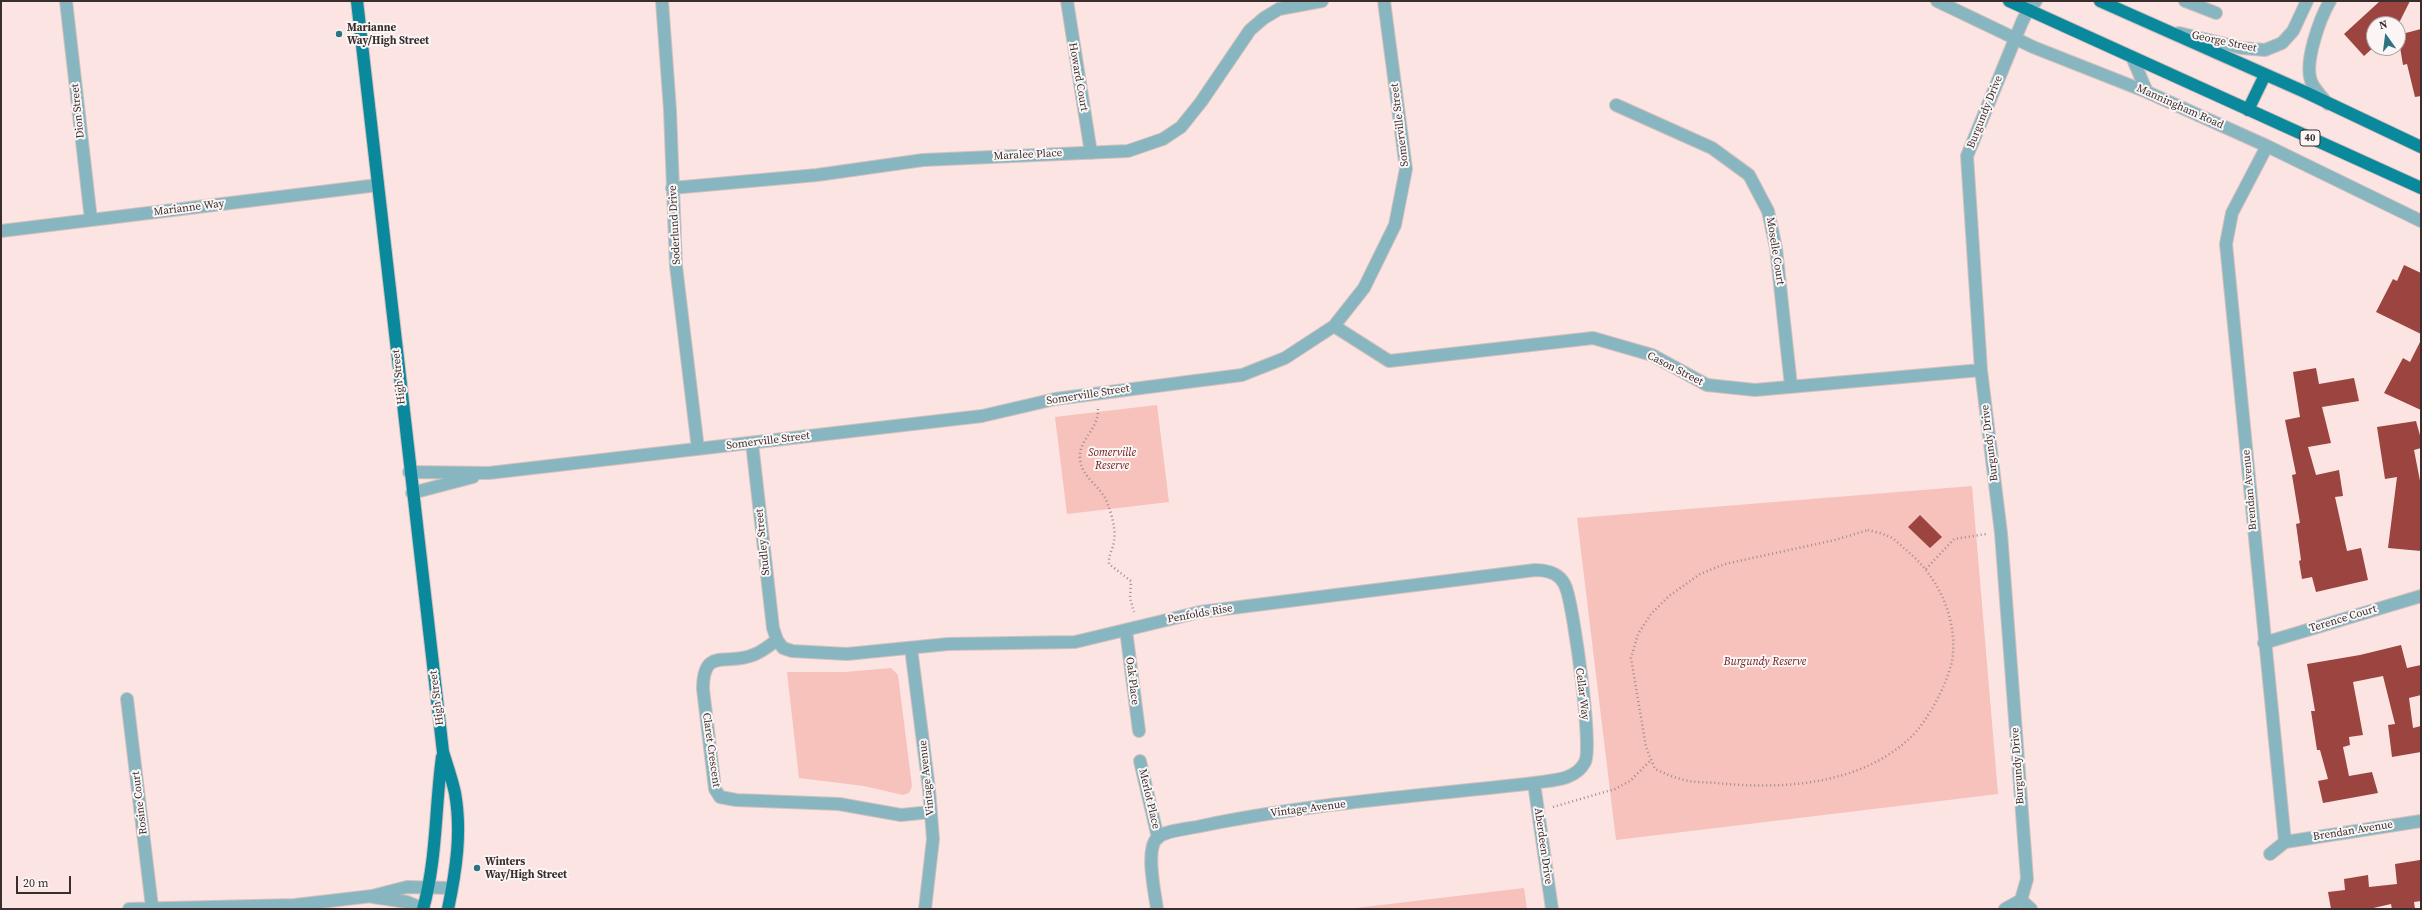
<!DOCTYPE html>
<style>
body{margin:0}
#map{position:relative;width:2422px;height:910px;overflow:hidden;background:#fbe4e1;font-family:"Source Serif 4",serif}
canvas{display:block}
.frame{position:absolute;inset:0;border:2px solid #392e2d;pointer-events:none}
.north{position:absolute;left:2366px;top:16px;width:40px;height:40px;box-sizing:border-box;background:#fbf5f5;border:1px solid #ada5a5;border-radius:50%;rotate:346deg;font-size:11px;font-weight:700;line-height:16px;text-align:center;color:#392e2d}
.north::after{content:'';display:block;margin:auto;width:14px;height:18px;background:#2d7381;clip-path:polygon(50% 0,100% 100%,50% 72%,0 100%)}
.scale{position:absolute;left:16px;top:876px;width:55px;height:18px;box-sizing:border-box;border:2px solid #392e2d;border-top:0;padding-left:5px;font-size:12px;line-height:14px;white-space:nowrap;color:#392e2d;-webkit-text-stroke:3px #fbf5f5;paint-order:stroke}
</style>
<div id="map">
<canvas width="2422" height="910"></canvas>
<div class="frame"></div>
<div class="north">N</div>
<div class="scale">20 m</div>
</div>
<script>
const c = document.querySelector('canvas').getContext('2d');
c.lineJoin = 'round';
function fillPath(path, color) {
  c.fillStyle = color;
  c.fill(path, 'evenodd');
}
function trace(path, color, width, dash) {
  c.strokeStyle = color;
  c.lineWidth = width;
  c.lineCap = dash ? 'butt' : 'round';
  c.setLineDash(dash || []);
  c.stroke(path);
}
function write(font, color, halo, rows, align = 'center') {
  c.font = font + ' "Source Serif 4",serif';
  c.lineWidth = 4;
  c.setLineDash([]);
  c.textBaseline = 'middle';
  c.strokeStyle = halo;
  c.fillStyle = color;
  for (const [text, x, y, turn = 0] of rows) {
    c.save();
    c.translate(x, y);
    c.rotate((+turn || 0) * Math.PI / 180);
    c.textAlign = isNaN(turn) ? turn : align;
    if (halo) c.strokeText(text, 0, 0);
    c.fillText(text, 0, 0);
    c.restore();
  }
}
const green = new Path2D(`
 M1157,405l12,97 -102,12 -12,-97z
 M1972,486l26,308 -382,46 -39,-322z
 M891,668l7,7 14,111 -3,7 -6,2 -39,-9 -65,-8 -12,-106h58z
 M1524,888l3,21h-179z`);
const building = new Path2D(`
 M2380,1h30l-12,24 -24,-1v23l-10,9 -20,-22z
 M2421,29v67l-6,1 -8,-33 -4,1 -5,-30z
 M2404,265l17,8v61l-45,-22 17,-33 4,2z
 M2421,340v70l-37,-17 19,-35 7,4z
 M2316,368l3,16 35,-6 5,23 -37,6 9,36 -23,4 8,28 23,-5 4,26 -8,1 12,54 14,-3 7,32 -52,12 -4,-15 -10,2 -3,-18 2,-1 -5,-36 4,-1 -8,-48 4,-1 -11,-54 15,-3 -7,-45z
 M2416,421l5,18v9l-7,2 7,36v65l-33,-3 9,-71 -12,2 -8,-52z
 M1920,515l22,22 -12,11 -22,-21z
 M2401,645l6,23 14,-3v30l-12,3 4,30 8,-2v26l-29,5 -4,-32 7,-1 -12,-48 -30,6 10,53 -14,2 1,8 -7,2 6,29 23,-4 6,21 -55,10 -5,-22 10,-2 -8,-29h-3l-6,-39h4l-8,-47 53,-9z
 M2420,860l1,41 -7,1 1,7h-23l-1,-5 -22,5h-38l-3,-17 17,-2 -1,-11 24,-4 1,12 28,-3 -2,-20z`);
const path = new Path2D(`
 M1098,409c1,20 -20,31 -18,50 2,20 23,28 28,46 4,10 8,25 6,36 -1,9 -6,14 -5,23l22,17 -1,17 4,14
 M1868,530c6,2 14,3 20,6 6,2 12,9 17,13 31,25 51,64 48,105 -2,24 -25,67 -42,83 -50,48 -129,53 -194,46 -12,-1 -25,0 -36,-4 -9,-2 -17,-6 -26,-10l-9,-22 -15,-89 7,-24 13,-20 18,-18 31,-22 25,-10 110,-24z
 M1926,569l28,-30 32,-5
 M1553,807l62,-18 15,-8 21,-21`);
const minor = new Path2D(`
 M66,1l25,219
 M662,1l8,109 6,156 22,183
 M1067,1l24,152
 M1937,1l96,46 114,45 120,54 154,75
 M2185,1l31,12
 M2179,33l63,15 23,2 17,-7 11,-12 14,-30
 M2132,57l15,35
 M2328,104c-6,-7 -14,-15 -17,-23 -7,-19 9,-63 19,-80
 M1616,105l96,43 37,27 19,36 8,37 15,138
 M2267,146l-35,67 -6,31 59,598 -15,12
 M672,188l145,-13 106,-15 205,-9 35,-12 18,-12 20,-25 49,-72 14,-12 15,-9 43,-8
 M1,231l377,-46
 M1334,326l55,35 204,-23 59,17 55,30 48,5 226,-20
 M752,443l21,185 4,12
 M409,472l80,1 493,-57 73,-17 187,-24 43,-17 49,-32 30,-38 31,-63 11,-56 -22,-168
 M412,493l61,-16
 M1126,630l13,101
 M2264,643l157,-47
 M911,648l18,141 4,50 -8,70
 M127,699l25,208
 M1140,761l18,77
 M1534,783l18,126
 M931,812l-30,3 -62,-11 -103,-4 -16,-3 -5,-8 -12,-100c0,-43 24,-23 50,-34 9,-3 17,-10 24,-15l6,8 9,3 55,3 101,-10 127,-2 125,-30 335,-42c9,0 18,1 25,8 3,3 6,9 7,13 7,22 26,156 18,171 -10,19 -33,18 -51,21 -111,13 -224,20 -333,43 -13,3 -35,4 -44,12 -12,12 -2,55 0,71
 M2285,842l136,-21
 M373,897l34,5 17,7
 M129,909l166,-4 77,-9 35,-9 45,1
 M2005,909l16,-9
 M2031,909l-10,-9 6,-21 -26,-346 -20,-163 -14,-214 55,-134 6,-12 8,-9`);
const major = new Path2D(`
 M357,1l86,751c4,13 9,27 12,41 7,39 1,78 -7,116
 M2009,1l412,187
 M2100,1l205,91 116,55
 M2248,110l17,-35
 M423,909c14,-50 12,-101 19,-152`);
const markers = [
 [339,34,4,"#2d7381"],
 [477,868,4,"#2d7381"]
];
const shields = [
 [2310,138,20]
];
const shieldNames = [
 ["40",2310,138]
];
const poiNames = [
 ["Marianne",347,28],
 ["Way/High Street",347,41],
 ["Winters",485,862],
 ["Way/High Street",485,875]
];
const streetNames = [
 ["George Street",2224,42,12],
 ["Howard Court",1078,77,80],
 ["Manningham Road",2180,107,24],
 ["Dion Street",78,111,-96],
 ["Burgundy Drive",1985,112,-68],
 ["Somerville Street",1400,125,-97],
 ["Maralee Place",1028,155,-3],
 ["Marianne Way",189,208,-7],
 ["Soderlund Drive",675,225,-93],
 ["Moselle Court",1775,251,81],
 ["Cason Street",1675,369,27],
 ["High Street",399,377,-96],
 ["Somerville Street",1088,395,-9],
 ["Somerville Street",768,441,-7],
 ["Burgundy Drive",1990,443,-97],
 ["Brendan Avenue",2250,490,-95],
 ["Studley Street",763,542,-96],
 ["Penfolds Rise",1200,614,-10],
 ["Terence Court",2343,619,-17],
 ["Oak Place",1132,681,83],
 ["Cellar Way",1582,694,83],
 ["High Street",437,698,-97],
 ["Claret Crescent",711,750,82],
 ["Burgundy Drive",2018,766,-94],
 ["Vintage Avenue",927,778,-96],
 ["Merlot Place",1149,799,77],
 ["Rosine Court",140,803,-97],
 ["Vintage Avenue",1308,809,-7],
 ["Brendan Avenue",2353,831,-9],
 ["Aberdeen Drive",1543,846,82]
];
const parkNames = [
 ["Somerville",1112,453],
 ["Reserve",1112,466],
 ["Burgundy Reserve",1765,662]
];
fillPath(green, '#f7c1bc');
fillPath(building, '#9b4440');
trace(minor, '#d4c0bd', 14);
trace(major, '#d4c0bd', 14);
trace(path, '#9e8d8b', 2.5, [1, 3]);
trace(minor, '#87b6c1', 12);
trace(major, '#0a899d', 12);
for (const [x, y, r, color] of markers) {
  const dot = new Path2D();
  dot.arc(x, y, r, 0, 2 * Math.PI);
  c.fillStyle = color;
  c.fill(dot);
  trace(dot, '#fbf5f5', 1.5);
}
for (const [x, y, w] of shields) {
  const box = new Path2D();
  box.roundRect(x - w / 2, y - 8, w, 16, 3);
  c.fillStyle = '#fbf5f5';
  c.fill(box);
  trace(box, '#392e2d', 1);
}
write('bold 10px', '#392e2d', null, shieldNames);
write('bold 11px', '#392e2d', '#fbf5f5', poiNames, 'left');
write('11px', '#392e2d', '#fbf5f5', streetNames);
write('italic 11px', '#681416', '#fbf5f5', parkNames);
</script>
